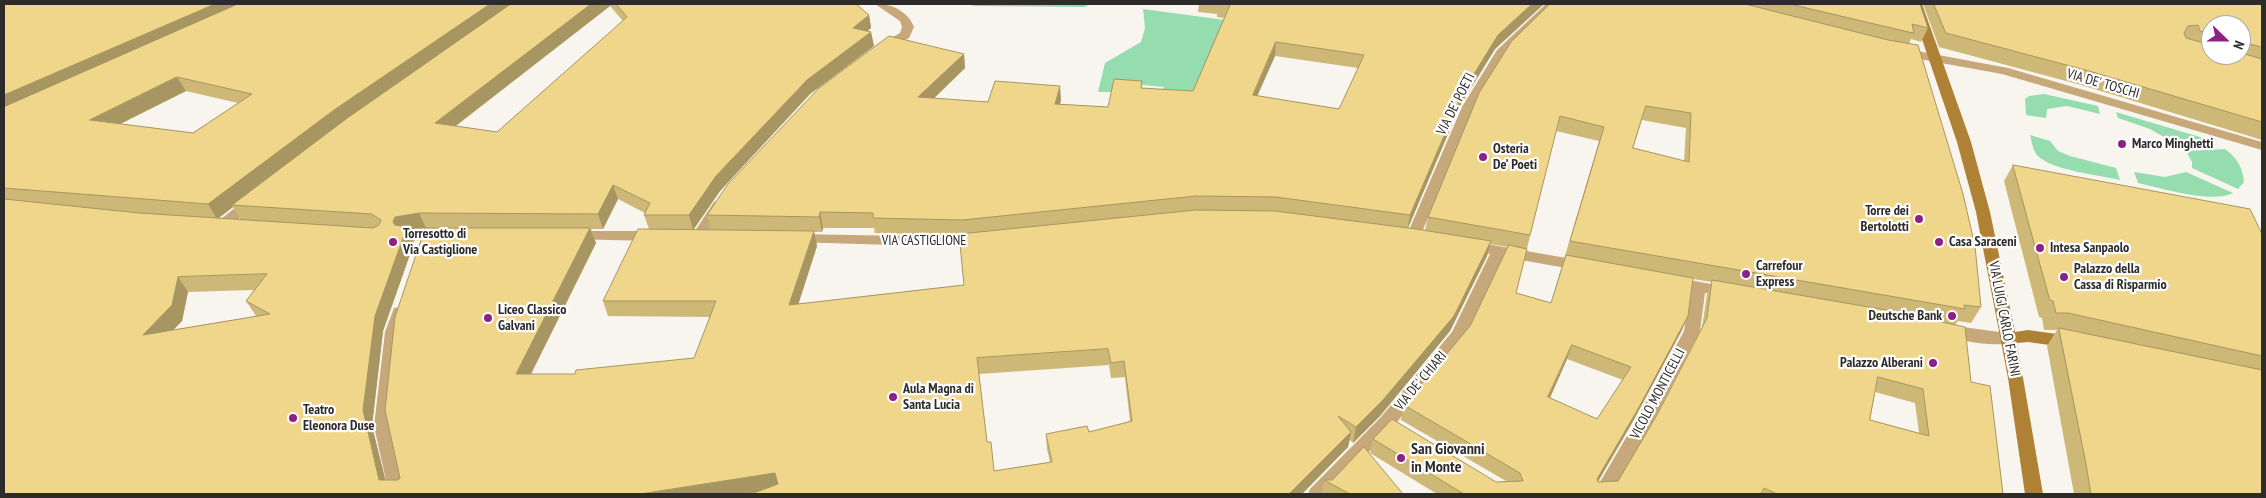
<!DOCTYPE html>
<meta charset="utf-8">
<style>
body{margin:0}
#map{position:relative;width:2266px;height:498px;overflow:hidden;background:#f7f5ee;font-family:"PT Sans Narrow",sans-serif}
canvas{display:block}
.frame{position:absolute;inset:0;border:5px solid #2d2c2a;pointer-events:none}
.north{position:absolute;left:2201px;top:15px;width:50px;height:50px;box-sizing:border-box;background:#fff;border:1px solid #ababaa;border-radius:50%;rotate:112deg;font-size:14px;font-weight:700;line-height:20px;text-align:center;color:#2d2c2a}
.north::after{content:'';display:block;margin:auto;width:18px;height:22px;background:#8b2085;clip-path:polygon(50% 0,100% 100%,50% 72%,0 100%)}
</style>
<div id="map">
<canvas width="2266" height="498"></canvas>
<div class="frame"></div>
<div class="north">N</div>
</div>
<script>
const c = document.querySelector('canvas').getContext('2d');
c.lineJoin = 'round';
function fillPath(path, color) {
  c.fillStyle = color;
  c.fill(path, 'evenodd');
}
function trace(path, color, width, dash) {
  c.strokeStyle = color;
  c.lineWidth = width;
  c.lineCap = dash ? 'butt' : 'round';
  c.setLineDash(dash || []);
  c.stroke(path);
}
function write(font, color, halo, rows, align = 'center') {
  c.font = font + ' "PT Sans Narrow",sans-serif';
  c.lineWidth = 4.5;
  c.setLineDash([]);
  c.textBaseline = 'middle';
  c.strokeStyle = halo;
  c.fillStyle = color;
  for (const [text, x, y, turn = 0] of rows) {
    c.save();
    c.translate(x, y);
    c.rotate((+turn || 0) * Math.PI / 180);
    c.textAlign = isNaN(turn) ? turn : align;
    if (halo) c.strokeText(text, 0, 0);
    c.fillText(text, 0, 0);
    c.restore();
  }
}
const green = new Path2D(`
 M967,4h122l-4,3 -111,-1z
 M1143,9l82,11 -32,81 -33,-5 4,-9 -21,-2 -7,7h-38l7,-29 36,-21 4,-14z
 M2044,94l54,12 2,8 -33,-8 -20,3 -1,9 -20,-3 -1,-16 4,-3z
 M2116,112l84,25 12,6 -34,2 -28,-16 -32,-11z
 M2030,135l20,6 8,10 12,5 46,12 4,12c-20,-5 -65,-9 -81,-23 -6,-5 -7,-15 -9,-22z
 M2225,149c11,8 18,18 19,33l-6,7 -46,-21v-6l-6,-11z
 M2134,172l31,5 21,-5 47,21c-21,11 -72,-5 -95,-10z`);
const street = new Path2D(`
 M875,4c16,-1 33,7 39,23l-5,11 -28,15 -4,-1 -2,-3 2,-3 23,-13 2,-6 -2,-6z
 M1546,4h12l-52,51 -32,52 -54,130 -2,3h-10l-2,-3 56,-130 35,-57z
 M1901,48l107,20 254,74v8l-260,-76 -105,-19 -2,-3z
 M251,198l5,1 2,3 -2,3 -30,24h-10l-2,-3 2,-3 30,-24z
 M719,201l7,4 -23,35h-10l-2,-3 2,-3 21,-32z
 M443,230l5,2 2,3 -2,3 -39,3 -5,-2 -2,-3 2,-3 5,-2z
 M573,231h80l5,2 2,3 -2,3 -5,2 -85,-2 -2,-3 2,-3z
 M796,234l168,3h21l2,3 -2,3 -21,4 -173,-5 -2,-3 2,-3z
 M1470,241l113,20 5,1 3,4 -3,4 -5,1 -79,-14 -39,82 -72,88 -65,67h-20l2,-5 71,-72 71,-85 38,-78 -25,-5 -2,-3 2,-3z
 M1672,277l56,10 6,1 2,4 -2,4 -6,1 -23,-4 -5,38 -50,97 -39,66h-18l41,-70 50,-93 6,-41 -23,-4 -3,-4 3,-4z
 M400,307l6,1 2,4 -7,20 -9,94 15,68h-18l-15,-68 11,-94 9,-24z
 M1948,325l66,9 2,4 -2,4c-21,6 -51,-1 -72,-7l-2,-4 2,-4z`);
const secondary = new Path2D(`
 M1910,4h12l49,138 19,70 25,120 13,-2 43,6 6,2 2,4 -2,4 -6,2 -43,-6 -11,1 26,151h-18l-17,-116 -32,-166 -19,-70z`);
const wall = new Path2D(`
 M4,4h852l13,11 2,13 -4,3 4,1 3,14 -64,48 -90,97 -26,38 17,1 -4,-15 257,-161 1,14 -31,30 54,4 73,-2 -1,4 48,3 34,-19 51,3 31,-73 -7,-1v-3l-19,-2 1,-8h345l-49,45 -35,57 -52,122 17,2 3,-13 122,-213h370l8,24 -7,14 -10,-3 -2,5 72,263 -10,16 -13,-2 -3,4 48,169h-566l-67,-41 3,-14 123,43 10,-1 -105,-61 3,-15 66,-79 38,-79 -18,-3 -3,12 -37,75 -70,85 -27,27 -3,-3 -2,7 -46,47h-551l6,-2 -13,2h-740zM610,6l13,15 -126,111 -41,-6zM1275,56l83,12 -19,41 -82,-13zM186,91l52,12 -45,30 -73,-9zM1642,120l44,8 -2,33 -51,-13zM1556,131l43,10 -48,162 -35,-10zM618,199l27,14 -1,2 5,14 -46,72 5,15 102,1 -16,41 -119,16h-44l65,-131 -5,-14h12zM233,207l7,12 -21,-1zM425,228l-25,250 -2,2h-13l-13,-54 11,-95 31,-88 -5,-12zM823,228h51l1,5 84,2 5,50 -166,19 19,-58 -3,-14h8zM1693,279l19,3 -5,12 -5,34 -45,87 -39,66 -20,1 34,-59 50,-93zM254,290l-8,11 10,15 -83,14 9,-9 6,-29zM1567,359l56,21 -26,39 -47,-21zM1109,365l2,13 14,-1 5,45 -41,10 -43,2 1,15 3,13 -56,9 -7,-29 -8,-68zM1875,392l40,11 4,30 -49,-13z
 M1923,4h339v136l-181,-55 -142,-38zM2211,25h30v30h-30z
 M2013,165l249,69v260h-188l-27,-148 10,-16h-13l-2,-12 -3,-1 -35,-136z
 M1324,480l79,14h-81z`);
const shadedWall = new Path2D(`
 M215,4h38l-249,110v-19z
 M490,4h25l-283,201 1,2 -16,12 -9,-15 126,-94z
 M591,4h18l1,2 -169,131 -6,-14z
 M1532,4h12l-49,45 -35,57 -53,124 3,-15 53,-123 35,-57z
 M869,15l2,13 -16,14 -2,-14z
 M871,32l3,14 -64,48 -90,97 -27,39 -4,-15 27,-39 91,-96z
 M1276,42l-1,14 -24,54 2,-15z
 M964,54l1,14 -45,44 -2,-15z
 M177,77l9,14 -86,43 -10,-14z
 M1060,86l1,14 -5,18 -1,-14z
 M613,185l5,14 -15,30 -5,-15z
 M820,212l3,16 -1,4 -3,-15z
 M419,213l7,15 -17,3 5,12 -31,88 -11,95 17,68 -10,-14 -16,-70 12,-94 25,-79 -7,-15 2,-5z
 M590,228l6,15 -73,147 -7,-16z
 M814,231l3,15 -24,75 -4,-16z
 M1491,241l-4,15 -37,75 -70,85 -27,27 3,-16z
 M178,277l10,15 -6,29 -28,29 -11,-15z
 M1688,316l-6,14 -50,93 -41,70 6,-14z
 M1572,345l-5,14 -23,52 4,-14z
 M1351,432l-3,15 -46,47h-13z
 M775,473l5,16 -36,5h-104z`);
const building = new Path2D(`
 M4,4h211l-211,91z
 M238,4h252l-156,106 -126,94 -204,-16v-81zM177,77l75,17 -59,39 -103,-13z
 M511,4h80l-156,119 62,9 130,-115 -11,-13h240l13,11 -16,13 18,4 -64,48 -91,96 -27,39h-45l6,-12 -37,-18 -15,29 -179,-1 -24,4 -2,5 2,3 12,2 -32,89 -12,94 16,70h19l2,-2 -15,-68 10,-93 30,-89h165l-74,146h59l1,-4 118,-12 22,-57h-113l35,-72 176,2 -25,74 175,-20 -5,-51 237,-24 79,1 141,18 75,12 -37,75 -71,84 -27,27 -18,-11 13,16 -62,62h-538l27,-10 -3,-11 -135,21h-636v-295l135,14 234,15 6,-3 2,-5 -9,-6 -140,-9 114,-86zM267,274l-21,27 24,13 -127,21 29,-30 6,-28zM1108,349l3,14 13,-2 8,60 -43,11 -2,-6 -41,8 6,28 -58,9 -3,-29h-4l-10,-84z
 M1224,4h308l-34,31 -35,57 -53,123 -134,-18 -80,-1 -234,24 -89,-2v-5l-53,-1 -1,5 -112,-2 21,-31 91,-96 70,-52 75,18 -46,43 70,5 7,-21 65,5 -5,18 53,3 6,-28 28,2 -1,7 52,3 37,-86zM1276,42l88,13 -25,54 -86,-14z
 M1550,4h195l143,36 30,5 45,149 12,52 6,61 -17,-2 1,4 -395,-68 34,-114 -44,-11 -30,119 -102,-18 51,-124 32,-51zM1646,106l45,7 -2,49 -56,-14z
 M1790,4h130l8,24 -16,-4 2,9z
 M1934,4h328v43l-21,-5v-17h-30v9l-11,-3 -2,-6 -10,1 -4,7 2,5 25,7v10h30v-2l21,6v63l-173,-51 -143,-38z
 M2013,165l237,44 12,25v122l-194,-43h-12l-3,-12 -3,-1z
 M1509,245l18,4 -11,44 35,10 15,-48 127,23 -5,38 -50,93 -41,70 1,3 20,-1 39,-66 50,-97 5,-38 174,30 79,17 6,55 19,4 13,108h-226l-13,-6 -3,6h-297l-91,-55 19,-20 104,63 27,-1 -3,-8 -116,-68 66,-79zM1572,345l59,22 -34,52 -49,-22zM1878,377l45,12 6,47 -59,-16z
 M2059,328l203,42v124h-171l-5,-30z
 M1364,447l39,47h-53l-26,-14h8z`);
const markers = [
 [2122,144,5,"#8b2085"],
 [1483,157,5,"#8b2085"],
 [1919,219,5,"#8b2085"],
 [393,242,5,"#8b2085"],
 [1939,242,5,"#8b2085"],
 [2040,248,5,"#8b2085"],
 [1746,274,5,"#8b2085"],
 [2064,277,5,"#8b2085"],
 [1952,316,5,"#8b2085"],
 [488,318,5,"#8b2085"],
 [1933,363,5,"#8b2085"],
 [893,397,5,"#8b2085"],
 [293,418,5,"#8b2085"],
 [1401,458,5,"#8b2085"]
];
const streetNames = [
 ["VIA DE' TOSCHI",2103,84,16],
 ["VIA DE' POETI",1456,104,-63],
 ["VIA CASTIGLIONE",924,241],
 ["VIA LUIGI CARLO FARINI",2004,319,79],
 ["VIA DE' CHIARI",1421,381,-50],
 ["VICOLO MONTICELLI",1658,394,-62]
];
const poiNames = [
 ["Marco Minghetti",2132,144],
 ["Osteria",1493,149],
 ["De’ Poeti",1493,165],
 ["Torre dei",1909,211,"right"],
 ["Bertolotti",1909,227,"right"],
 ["Torresotto di",403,234],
 ["Via Castiglione",403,250],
 ["Casa Saraceni",1949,242],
 ["Intesa Sanpaolo",2050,248],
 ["Carrefour",1756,266],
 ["Express",1756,282],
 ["Palazzo della",2074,269],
 ["Cassa di Risparmio",2074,285],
 ["Liceo Classico",498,310],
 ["Galvani",498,326],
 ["Deutsche Bank",1942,316,"right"],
 ["Palazzo Alberani",1923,363,"right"],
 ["Aula Magna di",903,389],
 ["Santa Lucia",903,405],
 ["Teatro",303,410],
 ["Eleonora Duse",303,426]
];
const nearPoinames = [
 ["San Giovanni",1411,449],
 ["in Monte",1411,467]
];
fillPath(green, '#95ddae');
fillPath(street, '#c7a87a');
fillPath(secondary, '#af8135');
fillPath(wall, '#ceb877');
fillPath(shadedWall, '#a79661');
fillPath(building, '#efd68a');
trace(building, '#a79661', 1);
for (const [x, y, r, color] of markers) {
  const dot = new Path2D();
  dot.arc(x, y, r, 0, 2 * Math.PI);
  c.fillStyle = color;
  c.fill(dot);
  trace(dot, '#fff', 2);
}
write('14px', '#2d2c2a', '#fff', streetNames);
write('bold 14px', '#2d2c2a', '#fff', poiNames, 'left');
write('bold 16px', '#2d2c2a', '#fff', nearPoinames, 'left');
</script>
